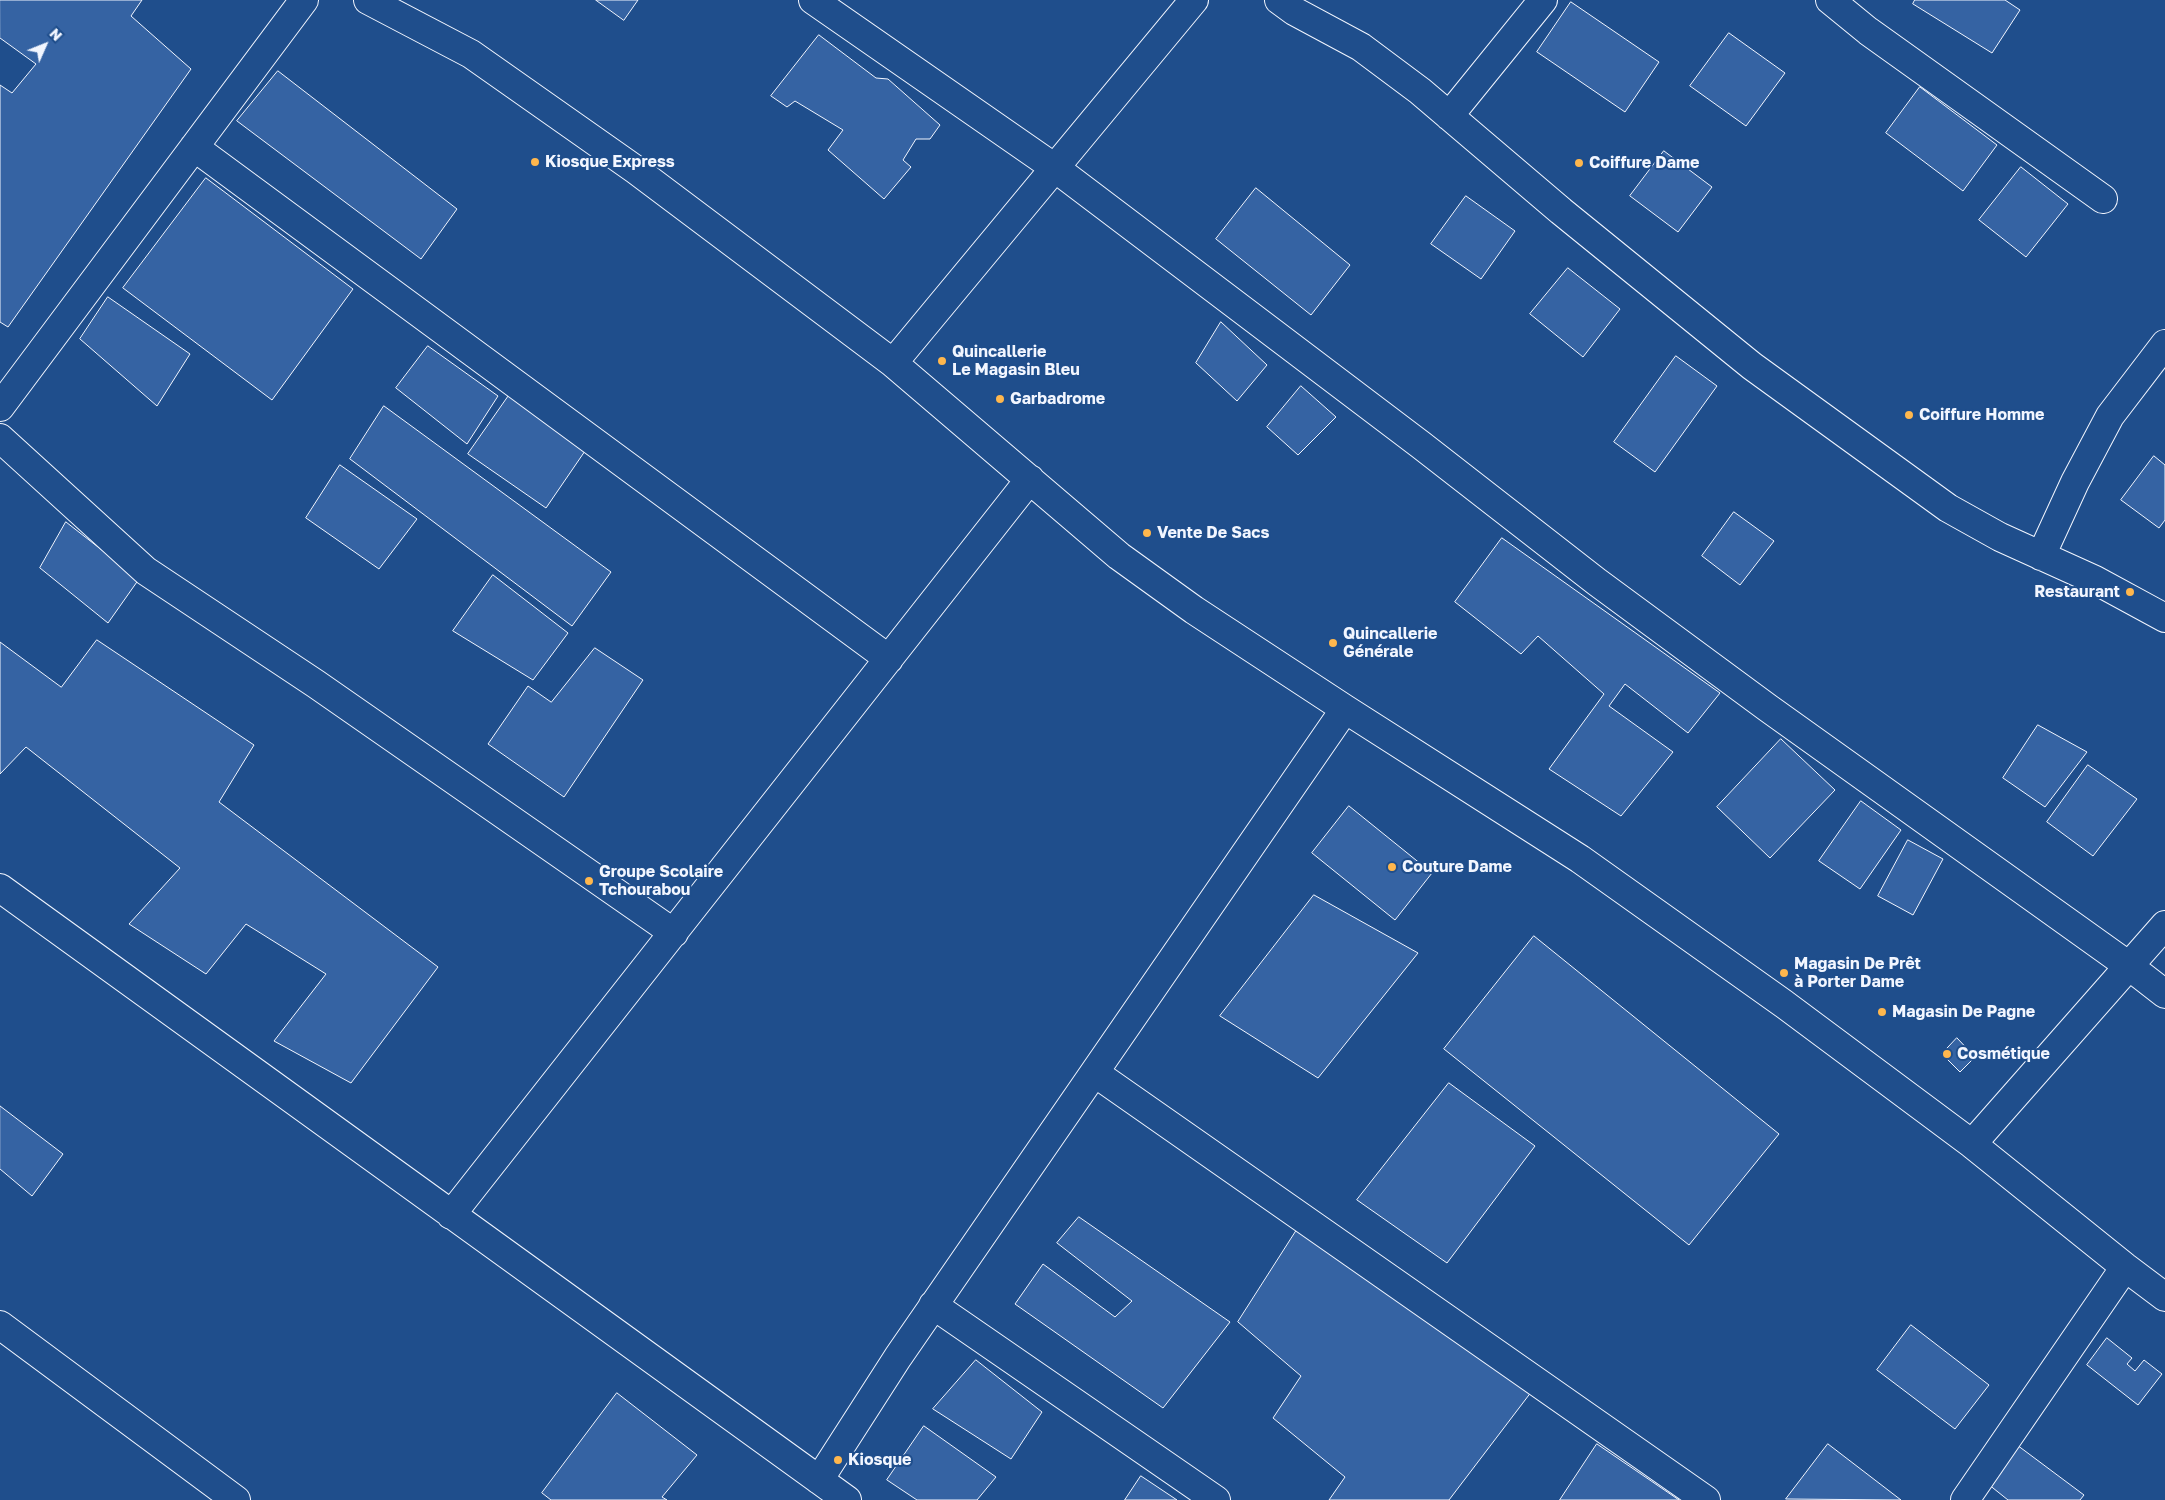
<!DOCTYPE html>
<meta charset="utf-8">
<style>
body{margin:0}
#map{position:relative;width:2165px;height:1500px;overflow:hidden;background:#1f4e8c;font-family:"Golos Text",sans-serif}
canvas{display:block}
.north{position:absolute;left:20px;top:20px;width:50px;height:50px;-webkit-text-stroke:4px #1f4e8c;paint-order:stroke;rotate:46deg;font-size:14px;font-weight:700;line-height:20px;text-align:center;color:#f2f6ff}
.north::after{content:'';display:block;margin:auto;width:18px;height:22px;background:#f2f6ff;clip-path:polygon(50% 0,100% 100%,50% 72%,0 100%)}
</style>
<div id="map">
<canvas width="2165" height="1500"></canvas>
<div class="north">N</div>
</div>
<script>
const c = document.querySelector('canvas').getContext('2d');
c.lineJoin = 'round';
function fillPath(path, color) {
  c.fillStyle = color;
  c.fill(path, 'evenodd');
}
function trace(path, color, width, dash) {
  c.strokeStyle = color;
  c.lineWidth = width;
  c.lineCap = dash ? 'butt' : 'round';
  c.setLineDash(dash || []);
  c.stroke(path);
}
function write(font, color, halo, rows, align = 'center') {
  c.font = font + ' "Golos Text",sans-serif';
  c.lineWidth = 4;
  c.setLineDash([]);
  c.textBaseline = 'middle';
  c.strokeStyle = halo;
  c.fillStyle = color;
  for (const [text, x, y, turn = 0] of rows) {
    c.save();
    c.translate(x, y);
    c.rotate((+turn || 0) * Math.PI / 180);
    c.textAlign = isNaN(turn) ? turn : align;
    if (halo) c.strokeText(text, 0, 0);
    c.fillText(text, 0, 0);
    c.restore();
  }
}
const building = new Path2D(`
 M0,0h142l-11,16 60,53 -183,258 -8,-5v-237l12,8 24,-29 -36,-26z
 M596,0h42l-14,20z
 M1915,0h90l15,10 -28,43 -79,-49z
 M1571,2l88,60 -34,50 -88,-60z
 M1729,33l56,40 -39,53 -56,-40z
 M819,35l57,43 12,1 52,46 -10,14h-14l-13,21 8,7 -27,32 -56,-49 15,-20 -48,-29 -8,6 -16,-11z
 M278,71l179,138 -36,50 -184,-138z
 M1920,87l77,58 -34,46 -77,-58z
 M1664,151l48,36 -34,45 -48,-36z
 M2021,167l47,37 -42,53 -47,-37z
 M206,178l147,111 -81,111 -149,-112z
 M1256,188l94,77 -39,50 -95,-76z
 M1466,196l49,35 -34,48 -50,-35z
 M1568,268l52,41 -37,48 -53,-43z
 M108,297l82,57 -33,52 -77,-67z
 M1221,322l46,43 -30,36 -41,-38z
 M428,346l70,50 -31,48 -71,-56z
 M1676,356l41,30 -62,86 -41,-30z
 M1301,386l35,31 -38,38 -31,-28z
 M510,394l75,57 -39,57 -78,-54z
 M384,406l227,166 -39,54 -222,-167z
 M2154,456l11,9v55l-6,8 -38,-28z
 M340,465l77,54 -38,50 -73,-51z
 M1734,512l40,29 -34,44 -38,-29z
 M66,522l73,57 -31,44 -68,-55z
 M1502,538l218,155 -32,40 -63,-49 -16,22 64,46 -52,64 -72,-47 55,-75 -66,-58 -17,18 -66,-52z
 M493,575l75,58 -35,47 -80,-49z
 M97,640l157,105 -35,57 219,165 -87,116 -77,-42 52,-67 -80,-50 -40,50 -77,-50 51,-56 -154,-121 -26,27v-132l61,45z
 M595,648l48,32 -79,117 -76,-53 40,-58 23,16z
 M2038,725l49,27 -42,55 -42,-29z
 M1781,739l54,51 -65,68 -53,-51z
 M2088,765l49,34 -44,57 -46,-34z
 M1861,801l40,29 -41,59 -41,-28z
 M1349,806l83,67 -37,47 -83,-67z
 M1908,840l35,19 -30,56 -35,-19z
 M1314,895l104,58 -100,125 -98,-62z
 M1534,936l245,198 -90,111 -245,-196z
 M1957,1038l18,19 -15,15 -18,-18z
 M1449,1083l86,63 -88,117 -90,-63z
 M0,1106l63,48 -31,42 -32,-27z
 M1079,1217l151,105 -67,86 -148,-104 28,-40 72,53 17,-16 -75,-58z
 M1300,1225l235,162 -86,113h-120l16,-23 -72,-59 28,-42 -63,-54z
 M1911,1325l78,60 -34,44 -78,-59z
 M2107,1338l25,20 -5,6 8,7 9,-11 18,14 -24,31 -51,-40z
 M976,1360l66,52 -31,47 -78,-50z
 M617,1393l80,62 -35,42 5,3h-116l-9,-7z
 M924,1426l72,51 -19,23h-60l-30,-20z
 M1597,1444l82,56h-119z
 M1828,1444l73,56 -115,-1z
 M2017,1445l67,50 -4,5h-72l-20,-16z
 M1141,1476l36,24h-52z`);
const street = new Path2D(`
 M368,0l103,54 165,116 257,193 226,193 75,54 151,99 235,150 204,145 188,140 153,123 40,30
 M813,0l242,168 366,277 176,137 171,126 361,258 36,28
 M1279,0l15,11 67,36 59,44 141,120 191,155 196,142 52,29 95,43 70,38
 M1830,0l38,31 235,168
 M1449,116l94,-116
 M194,147l695,512
 M893,363l301,-363
 M0,407l304,-407
 M0,438l146,133 170,113 358,249
 M2041,556l34,-74 35,-66 55,-72
 M0,888l847,612
 M1095,1073l611,427
 M1972,1144l193,-219
 M451,1215l579,-736
 M933,1305l283,195
 M0,1325l236,175
 M819,1480l79,-123 447,-648
 M1965,1500l160,-233`);
const markers = [
 [535,162,5,"#ffb74d"],
 [1579,163,5,"#ffb74d"],
 [942,361,5,"#ffb74d"],
 [1000,399,5,"#ffb74d"],
 [1909,415,5,"#ffb74d"],
 [1147,533,5,"#ffb74d"],
 [2130,592,5,"#ffb74d"],
 [1333,643,5,"#ffb74d"],
 [1392,867,5,"#ffb74d"],
 [589,881,5,"#ffb74d"],
 [1784,973,5,"#ffb74d"],
 [1882,1012,5,"#ffb74d"],
 [1947,1054,5,"#ffb74d"],
 [838,1460,5,"#ffb74d"]
];
const poiNames = [
 ["Kiosque Express",545,162],
 ["Coiffure Dame",1589,163],
 ["Quincallerie",952,352],
 ["Le Magasin Bleu",952,370],
 ["Garbadrome",1010,399],
 ["Coiffure Homme",1919,415],
 ["Vente De Sacs",1157,533],
 ["Restaurant",2120,592,"right"],
 ["Quincallerie",1343,634],
 ["Générale",1343,652],
 ["Couture Dame",1402,867],
 ["Groupe Scolaire",599,872],
 ["Tchourabou",599,890],
 ["Magasin De Prêt",1794,964],
 ["à Porter Dame",1794,982],
 ["Magasin De Pagne",1892,1012],
 ["Cosmétique",1957,1054],
 ["Kiosque",848,1460]
];
fillPath(building, '#3563a3');
trace(building, '#f2f6ff', 1);
trace(street, '#f2f6ff', 30);
trace(street, '#1f4e8c', 28);
for (const [x, y, r, color] of markers) {
  const dot = new Path2D();
  dot.arc(x, y, r, 0, 2 * Math.PI);
  c.fillStyle = color;
  c.fill(dot);
  trace(dot, '#1f4e8c', 2);
}
write('bold 16px', '#f2f6ff', '#1f4e8c', poiNames, 'left');
</script>
